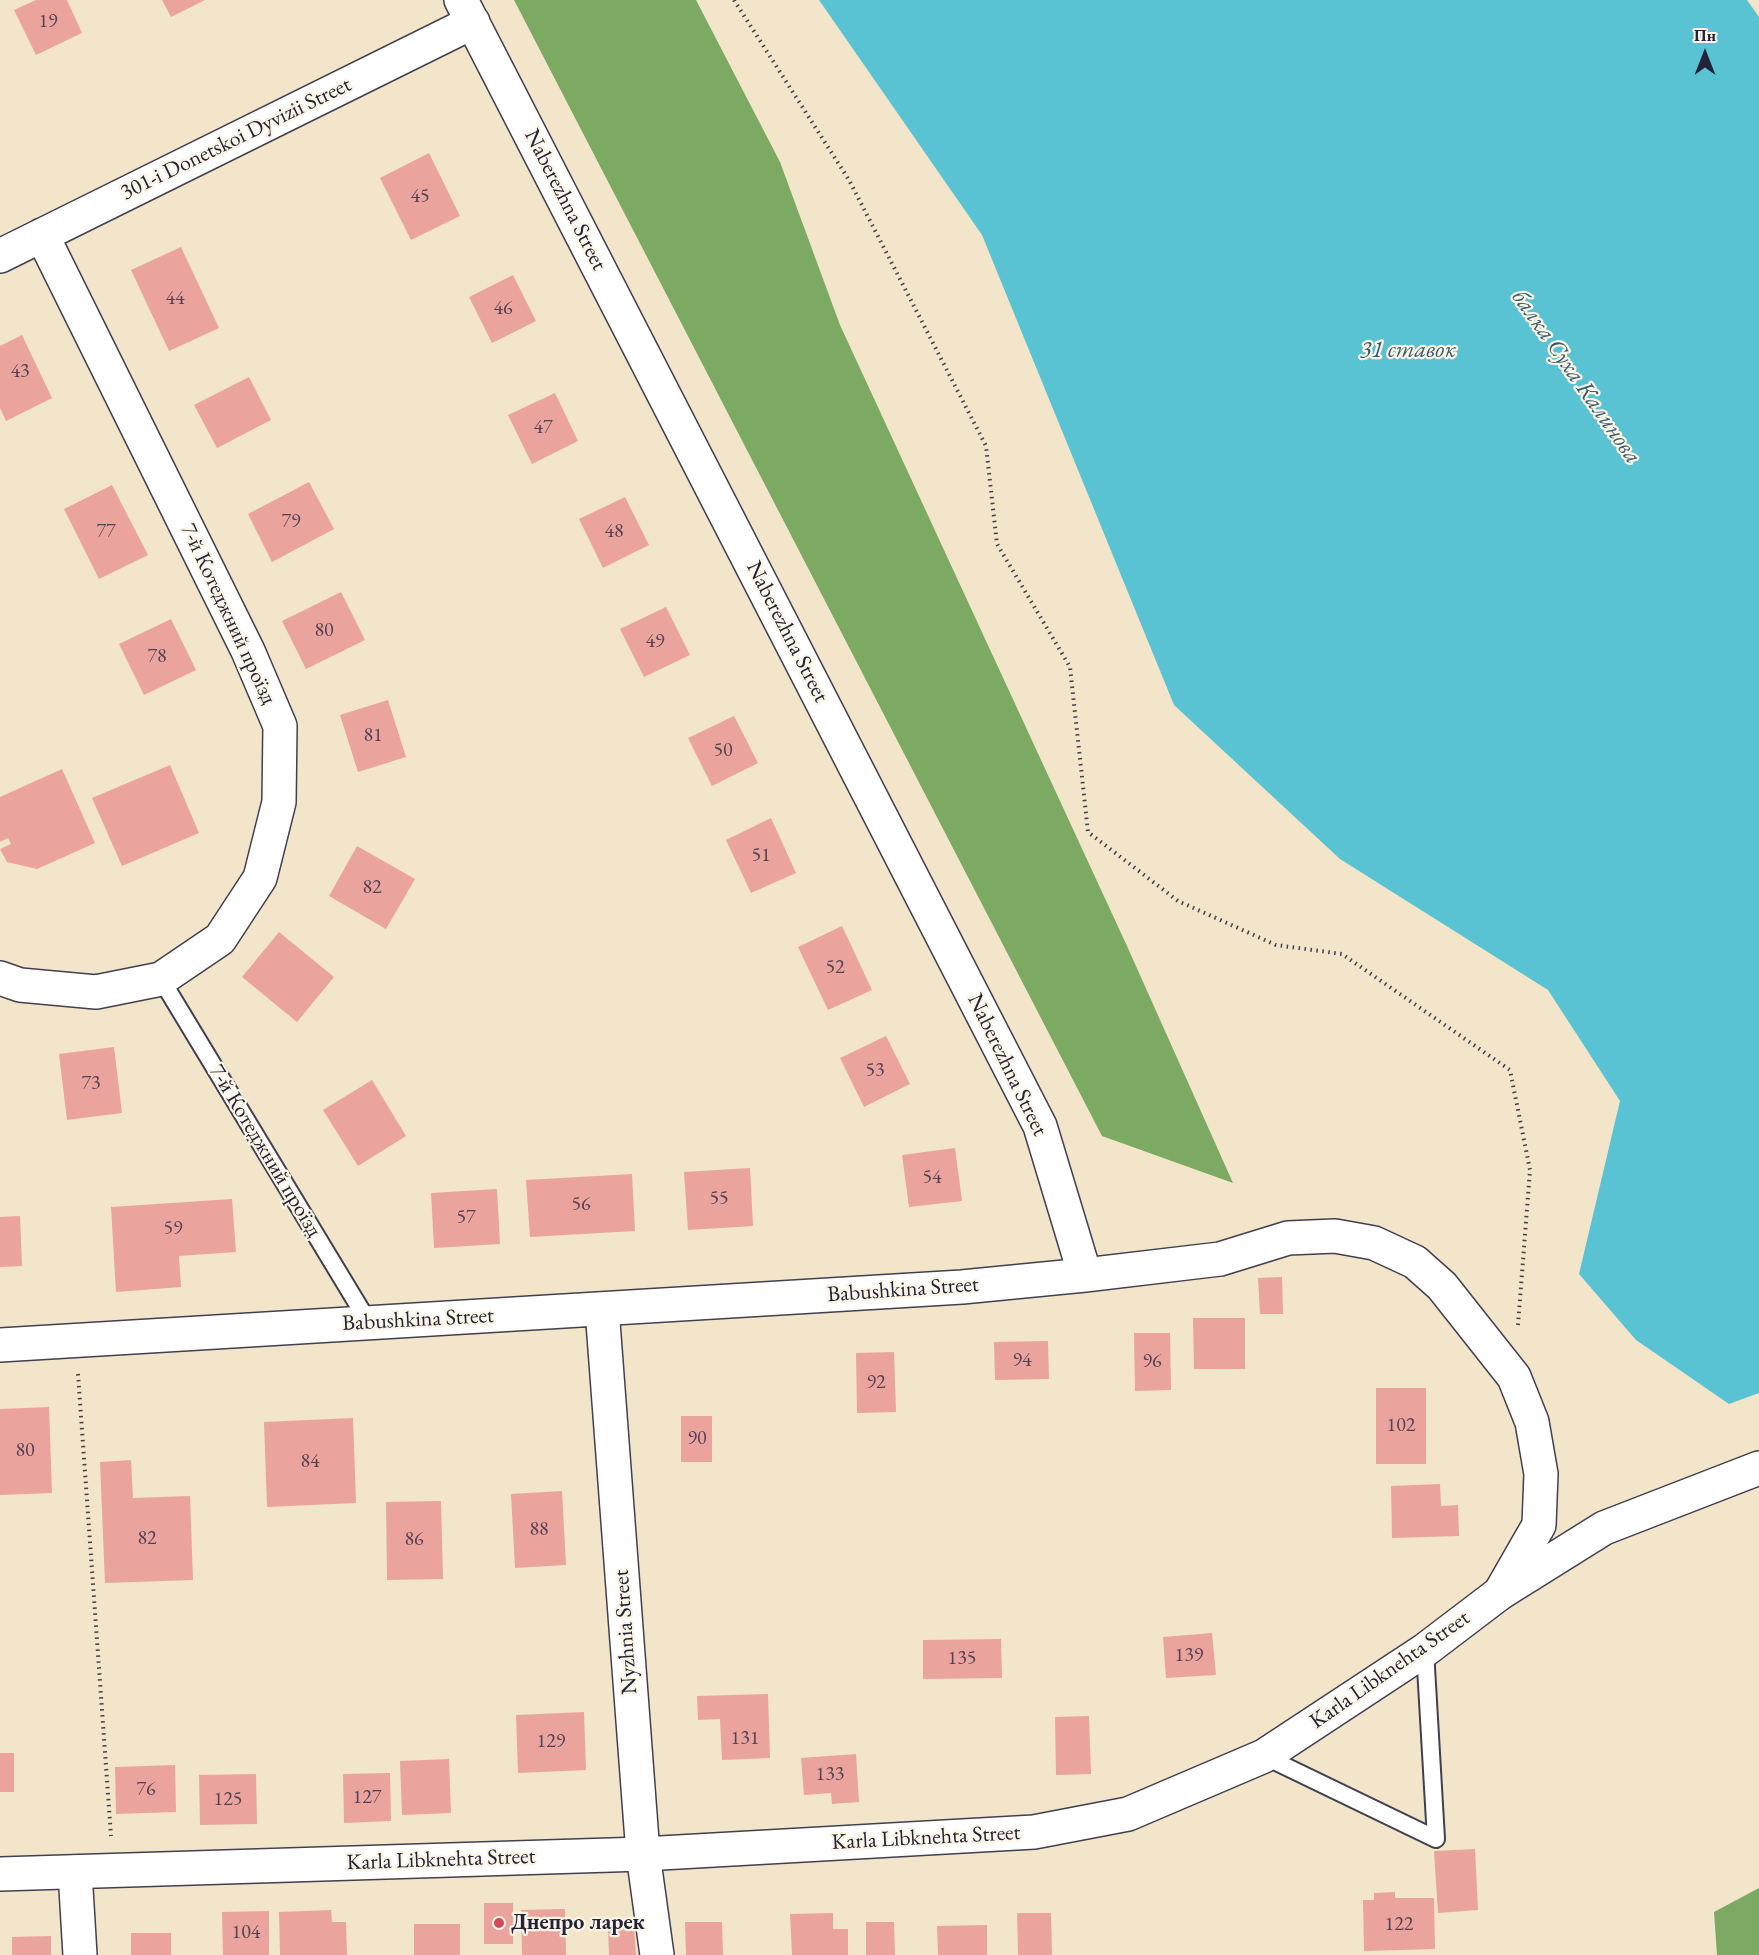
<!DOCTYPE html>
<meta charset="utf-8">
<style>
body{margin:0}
#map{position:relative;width:1759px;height:1955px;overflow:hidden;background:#f2e5c9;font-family:"EB Garamond",serif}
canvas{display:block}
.north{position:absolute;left:1675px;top:24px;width:60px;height:60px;-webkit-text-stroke:4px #fcf5e5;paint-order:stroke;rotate:0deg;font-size:16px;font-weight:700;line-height:24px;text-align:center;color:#22223b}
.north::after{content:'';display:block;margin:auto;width:21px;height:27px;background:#22223b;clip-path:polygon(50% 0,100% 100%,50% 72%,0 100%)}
</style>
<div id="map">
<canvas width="1759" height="1955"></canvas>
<div class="north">Пн</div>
</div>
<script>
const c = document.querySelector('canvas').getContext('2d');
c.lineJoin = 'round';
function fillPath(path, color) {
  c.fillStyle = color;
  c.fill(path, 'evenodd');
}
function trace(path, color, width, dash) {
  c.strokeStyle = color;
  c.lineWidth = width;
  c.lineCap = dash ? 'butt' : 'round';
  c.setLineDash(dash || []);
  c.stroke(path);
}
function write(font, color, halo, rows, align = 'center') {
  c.font = font + ' "EB Garamond",serif';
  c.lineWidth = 4.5;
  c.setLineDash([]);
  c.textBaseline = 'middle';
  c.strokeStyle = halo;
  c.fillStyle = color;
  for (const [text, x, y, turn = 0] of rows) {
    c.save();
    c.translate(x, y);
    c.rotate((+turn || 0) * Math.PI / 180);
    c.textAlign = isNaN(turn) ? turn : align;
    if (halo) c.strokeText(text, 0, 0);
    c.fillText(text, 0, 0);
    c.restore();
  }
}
const forest = new Path2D(`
 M514,0h182l84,162 60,163 287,621 106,237 -131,-47z
 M1759,1888v67h-42l-3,-43z`);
const water = new Path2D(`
 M819,0h928l12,17v1376l-30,11 -93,-64 -57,-66 41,-173 -72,-111 -208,-131 -166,-154 -192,-470z`);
const building = new Path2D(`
 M36,0h31l15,33 -46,22 -22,-45z
 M162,0h43l-34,17z
 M429,153l31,63 -49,24 -31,-62z
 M181,247l38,81 -50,23 -38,-81z
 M513,275l23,46 -44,22 -23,-46z
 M22,335l30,63 -46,23 -6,-13v-62z
 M249,377l22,43 -54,28 -23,-43z
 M555,393l23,48 -46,23 -24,-49z
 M309,482l25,47 -62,33 -24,-48z
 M112,485l36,70 -49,24 -35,-70z
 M625,497l24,48 -46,23 -24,-49z
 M341,592l24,48 -59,29 -24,-48z
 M666,607l24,48 -46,22 -24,-48z
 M171,619l25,51 -52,25 -25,-51z
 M388,700l18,57 -48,15 -18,-57z
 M734,716l24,47 -46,23 -24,-48z
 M170,765l29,68 -77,33 -30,-68z
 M62,769l33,74 -58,26 -30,-7 -7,-13 11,-5 -3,-6 -8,4v-45z
 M771,818l25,55 -45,20 -25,-53z
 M357,846l58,33 -29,50 -57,-33z
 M842,926l30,64 -44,20 -30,-63z
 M279,932l55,45 -37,45 -55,-45z
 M886,1036l24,48 -46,23 -24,-49z
 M114,1047l8,66 -55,7 -8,-66z
 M372,1080l34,56 -48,30 -35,-56z
 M955,1148l7,53 -53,6 -7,-52z
 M750,1168l3,58 -65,4 -4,-58z
 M632,1174l3,57 -105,6 -4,-57z
 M497,1189l3,55 -66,4 -3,-55z
 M232,1199l4,53 -57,4 2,31 -65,5 -5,-85z
 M20,1216l2,50 -22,1v-50z
 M1282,1277l1,37h-23l-2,-36z
 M1193,1318h52v51h-51z
 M1134,1333h36l1,57 -36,1z
 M1048,1341l1,38 -54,1 -1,-38z
 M894,1352l2,60 -39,1 -1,-60z
 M1376,1388h50v76h-50z
 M49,1407l3,86 -52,2v-86z
 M681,1416h31v46h-31z
 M353,1418l3,85 -89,4 -3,-85z
 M131,1460l2,38 57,-2 3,84 -88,3 -5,-121z
 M1440,1484l1,22 17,-1 1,31 -67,2 -1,-52z
 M562,1491l4,74 -51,3 -4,-74z
 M441,1501l2,78 -56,1 -1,-78z
 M1212,1633l4,42 -50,3 -3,-41z
 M1001,1639l1,39 -79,1v-39z
 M768,1694l2,64 -48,2 -2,-41 -22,1 -1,-24z
 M584,1712l2,58 -68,3 -2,-58z
 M1089,1716l2,58 -35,1 -1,-58z
 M0,1753h14v39h-14z
 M856,1754l3,48 -27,2 -1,-11 -27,2 -3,-37z
 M449,1759l2,54 -49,2 -2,-54z
 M175,1765l1,47 -60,2 -1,-47z
 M390,1773l1,48 -47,2 -1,-49z
 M256,1774l1,50 -57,1 -1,-50z
 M1475,1849l3,61 -40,3 -4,-62z
 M1395,1892v6h39l1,51 -71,2 -1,-51h11v-7z
 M484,1903h29v41h-29z
 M565,1909l1,46h-44l-1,-45z
 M331,1910l1,12h14l1,33h-67l-1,-43z
 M269,1911v44h-46l-1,-43z
 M833,1913v16h15v26h-56l-2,-41z
 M1017,1913h34l1,42h-34z
 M685,1922h37l1,33h-37z
 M866,1922h28l1,33h-29z
 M414,1924h46v31h-46z
 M987,1925v30h-49l-1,-29z
 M634,1926l2,29h-27l-1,-27z
 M131,1933h40v22h-40z
 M51,1936v19h-39v-18z`);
const path = new Path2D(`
 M734,0l115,180 137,266 11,98 73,123 18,165 90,69 98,44 66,9 168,116 20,100 -12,155
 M78,1374l33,462`);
const service = new Path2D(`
 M161,979l208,344
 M1264,1756l172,83 -11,-189`);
const minor = new Path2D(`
 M461,0l579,1126 45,149
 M0,256l473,-234
 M0,978l20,7 76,7 65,-13 59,-40 40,-61 19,-76 1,-76 -32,-75 -206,-416
 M602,1309l41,545 14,101
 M0,1345l962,-58 123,-12 135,-16 68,-21 47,-2 39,7 41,19 27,24 72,91 18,45 9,52 -2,51 -39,68
 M75,1872l5,83`);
const tertiary = new Path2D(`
 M0,1874l643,-20 391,-22 94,-18 136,-58 161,-106 75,-57 104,-65 155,-60`);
const markers = [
 [499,1923,6,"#d1495b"]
];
const numberNames = [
 ["19",48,22],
 ["45",420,197],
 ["44",175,299],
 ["46",503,309],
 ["43",20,372],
 ["47",543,428],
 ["79",291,522],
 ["77",106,532],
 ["48",614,532],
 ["80",324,631],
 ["49",655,642],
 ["78",157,657],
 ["81",373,736],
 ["50",723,751],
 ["51",761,856],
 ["82",372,888],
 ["52",835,968],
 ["53",875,1071],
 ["73",91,1084],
 ["54",932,1178],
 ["55",719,1199],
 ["56",581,1205],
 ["57",466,1218],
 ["59",173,1229],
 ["94",1022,1361],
 ["96",1152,1362],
 ["92",876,1383],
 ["102",1401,1426],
 ["90",697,1439],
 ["80",25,1451],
 ["84",310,1462],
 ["88",539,1530],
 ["82",147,1539],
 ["86",414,1540],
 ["139",1189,1656],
 ["135",962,1659],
 ["131",745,1739],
 ["129",551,1742],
 ["133",830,1775],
 ["76",146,1790],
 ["127",367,1798],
 ["125",228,1800],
 ["122",1399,1925],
 ["104",246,1933]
];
const streetNames = [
 ["301-i Donetskoi Dyvizii Street",236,139,-26],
 ["Naberezhna Street",565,200,63],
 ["7-й Котеджний проїзд",228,614,65],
 ["Naberezhna Street",787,632,63],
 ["Naberezhna Street",1007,1065,64],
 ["7-й Котеджний проїзд",265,1151,59],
 ["Babushkina Street",903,1290,-4],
 ["Babushkina Street",418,1320,-3],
 ["Nyzhnia Street",626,1632,-94],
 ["Karla Libknehta Street",1390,1670,-35],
 ["Karla Libknehta Street",926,1838,-3],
 ["Karla Libknehta Street",441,1860,-2]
];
const poiNames = [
 ["Днепро ларек",511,1923]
];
const waterNames = [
 ["31 ставок",1408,350],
 ["балка Суха Калинова",1576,377,55]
];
fillPath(forest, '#7daa63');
fillPath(water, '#59c3d4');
fillPath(building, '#eba49d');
trace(service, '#413f50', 20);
trace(minor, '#413f50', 36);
trace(tertiary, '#413f50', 36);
trace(path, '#413f50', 4, [1.5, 4.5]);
trace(service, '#fff', 16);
trace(minor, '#fff', 33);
trace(tertiary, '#fff', 33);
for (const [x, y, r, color] of markers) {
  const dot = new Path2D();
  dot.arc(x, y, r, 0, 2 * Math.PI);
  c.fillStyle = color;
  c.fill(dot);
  trace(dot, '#fcf5e5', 2);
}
write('20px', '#544254', null, numberNames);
write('22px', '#22223b', '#fcf5e5', streetNames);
write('bold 22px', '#22223b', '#fcf5e5', poiNames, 'left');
write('italic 24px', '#355a71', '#fcf5e5', waterNames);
</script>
